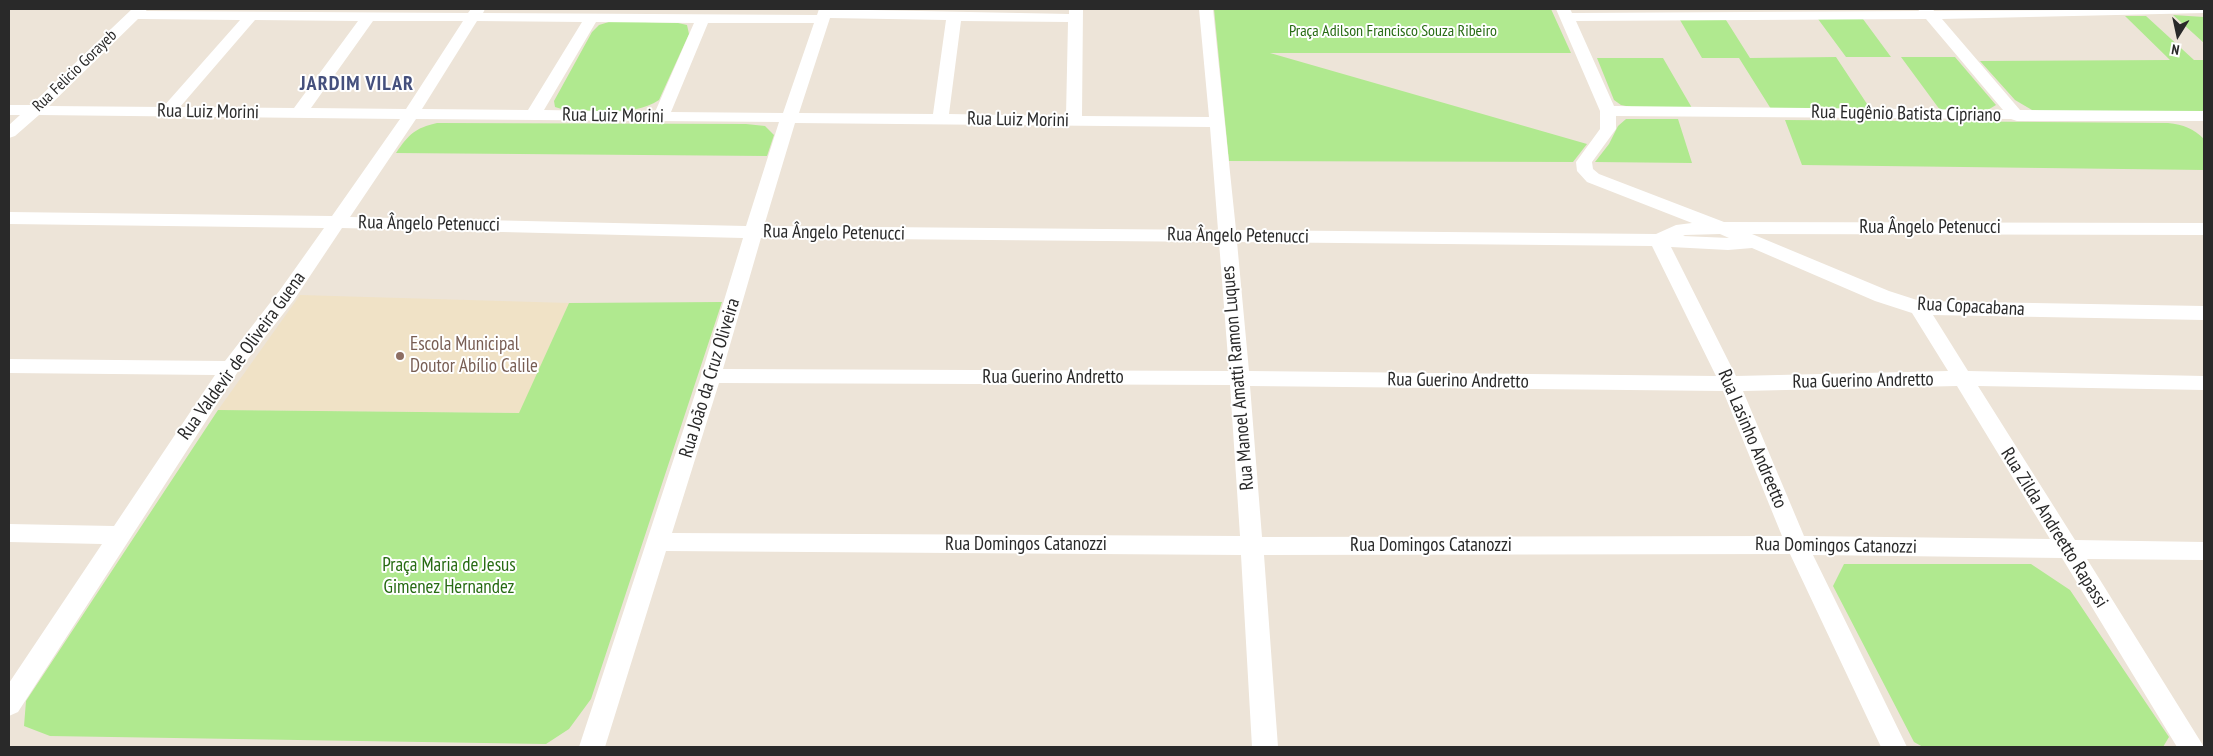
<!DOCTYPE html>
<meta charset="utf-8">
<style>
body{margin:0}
#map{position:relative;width:2213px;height:756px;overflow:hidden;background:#ede4d8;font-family:"PT Sans Narrow",sans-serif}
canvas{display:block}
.frame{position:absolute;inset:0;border:10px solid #292929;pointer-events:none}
.north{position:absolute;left:2153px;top:10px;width:50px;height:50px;-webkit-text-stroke:4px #fff;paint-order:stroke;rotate:190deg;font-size:14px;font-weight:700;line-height:20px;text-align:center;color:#292929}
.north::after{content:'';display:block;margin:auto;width:18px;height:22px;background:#292929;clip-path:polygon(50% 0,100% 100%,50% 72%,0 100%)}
</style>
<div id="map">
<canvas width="2213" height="756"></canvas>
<div class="frame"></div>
<div class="north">N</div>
</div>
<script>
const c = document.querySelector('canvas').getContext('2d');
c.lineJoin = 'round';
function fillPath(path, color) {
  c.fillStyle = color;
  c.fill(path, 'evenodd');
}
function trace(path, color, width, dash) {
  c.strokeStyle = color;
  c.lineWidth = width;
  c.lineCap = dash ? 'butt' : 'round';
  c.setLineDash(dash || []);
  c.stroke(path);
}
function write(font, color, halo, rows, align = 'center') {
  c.font = font + ' "PT Sans Narrow",sans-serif';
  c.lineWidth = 4;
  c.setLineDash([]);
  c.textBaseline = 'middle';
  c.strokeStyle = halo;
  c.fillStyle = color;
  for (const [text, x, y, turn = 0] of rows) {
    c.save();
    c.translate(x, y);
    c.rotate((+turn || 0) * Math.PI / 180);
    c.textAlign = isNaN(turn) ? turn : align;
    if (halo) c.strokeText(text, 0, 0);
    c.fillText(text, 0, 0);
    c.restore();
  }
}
const education = new Path2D(`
 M300,295l269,8 -49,110 -302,-3z`);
const green = new Path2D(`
 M1214,9h337l20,44h-301l317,91 -14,18 -344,-1z
 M2173,15l31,2v26z
 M2125,16h21l48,44h10v51l-151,2 -21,-3 -17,-10 -35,-39 190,-1z
 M1818,19h45l28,38h-45z
 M1680,20h46l24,38 86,-1 35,53 -100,-1 -32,-51h-37z
 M612,21l66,2 9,2 2,9 -30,66c-26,17 -64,10 -94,10l-10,-3 -1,-6 38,-69 7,-7z
 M1901,57h54l41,48 -10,6 -46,-1z
 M1597,58h66l29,50 -61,-1 -10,-2 -7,-5z
 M1626,119h52l14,44 -97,-1 14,-18 9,-18z
 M1785,120l383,3c16,2 25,5 36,16v31l-402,-5z
 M437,123l309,1 19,2 9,9 -7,21 -371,-3c13,-19 19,-25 41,-30z
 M722,302l-131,397 -22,30 -23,15 -496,-8 -26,-10 2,-25 192,-291 301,3 50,-110z
 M1844,564h187l39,26 99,147 -6,10h-240l-9,-5 -81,-156z`);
const minor = new Path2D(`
 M132,9h15l-1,2 322,2 3,-4h14l-2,4 334,2 2,-6 250,5v-5h14l-1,107 127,1 -10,-108h14l23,221 420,4 20,-9 16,-2 -105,-41 -10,-11 -1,-9 24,-33v-18l-44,-102h14l2,4 347,-2 -1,-2h15l1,2 270,-2v4l-262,6 78,91 184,1v10h-187l-6,-2 -395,-3v13l-24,33 1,7 6,5 125,48 480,1v12l-452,-1 137,57 31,10 284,5v14l-271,-5 35,56 236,5v14l-226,-4 97,154 129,2v18l-117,-1 117,188h-27l-115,-189 -249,-3 94,192h-26l-91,-193 -526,1 14,192h-26l-11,-192 -575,-4 -61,196h-26l122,-371 42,-138 -401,-10 -48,72 -57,73 -219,339 -9,4v-33l93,-139 -93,-2v-18l105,2 101,-151 -206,-2v-14l216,2 55,-71 44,-62 -315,-4v-12l323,4 68,-97 -361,-4 -24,21 -6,2v-13l11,-10h-11v-10h22zM830,18l116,2 -13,94 -134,-1zM138,19l102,1 -77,87 -114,-1zM1926,19l77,91 -389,-4 -38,-85zM255,20l103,1 -64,87 -114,-1zM373,21h90l-57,88 -95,-1zM477,21l105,1 -54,88 -106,-1zM961,21l107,1 -2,94 -117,-2zM596,22l98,1 -39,89 -111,-2zM708,23h106l-31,90 -112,-1zM416,119l363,3 -33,104 -396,-9zM795,123l415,4 8,103 -454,-4zM1720,234l9,4 -46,-2 2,-1zM761,238l458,4 10,129 -506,-2zM1237,242l415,4 64,130 -467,-5zM1671,247l57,3 24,-2 123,53 37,12 36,58 -212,5zM719,383l511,2 10,151 -568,-3zM1250,386l473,5 59,145 -520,1zM1957,386l93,153 -246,-3 -61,-145z`);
const markers = [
 [400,356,5,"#8d6e63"]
];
const farParknames = [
 ["Praça Adilson Francisco Souza Ribeiro",1393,31]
];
const farStreetnames = [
 ["Rua Felicio Gorayeb",75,71,-44]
];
const streetNames = [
 ["Rua Luiz Morini",208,112,1],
 ["Rua Eugênio Batista Cipriano",1906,114,1],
 ["Rua Luiz Morini",613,116,1],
 ["Rua Luiz Morini",1018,120,1],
 ["Rua Ângelo Petenucci",429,224,1],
 ["Rua Ângelo Petenucci",1930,228],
 ["Rua Ângelo Petenucci",834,233,1],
 ["Rua Ângelo Petenucci",1238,236,1],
 ["Rua Copacabana",1971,307,3],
 ["Rua Valdevir de Oliveira Guena",242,356,-54],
 ["Rua João da Cruz Oliveira",710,378,-73],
 ["Rua Guerino Andretto",1053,378],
 ["Rua Manoel Amatti Ramon Luques",1238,378,-95],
 ["Rua Guerino Andretto",1458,381,1],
 ["Rua Guerino Andretto",1863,381,-1],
 ["Rua Lasinho Andreetto",1752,439,67],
 ["Rua Zilda Andreetto Rapassi",2054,528,58],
 ["Rua Domingos Catanozzi",1026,545],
 ["Rua Domingos Catanozzi",1431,546],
 ["Rua Domingos Catanozzi",1836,546,1]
];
const educationNames = [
 ["Escola Municipal",410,345],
 ["Doutor Abílio Calile",410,367]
];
const parkNames = [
 ["Praça Maria de Jesus",449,566],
 ["Gimenez Hernandez",449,588]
];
const farDistrictnames = [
 ["JARDIM VILAR",357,84]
];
fillPath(education, '#f0e2c6');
fillPath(green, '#b0e98f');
fillPath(minor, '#fff');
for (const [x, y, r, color] of markers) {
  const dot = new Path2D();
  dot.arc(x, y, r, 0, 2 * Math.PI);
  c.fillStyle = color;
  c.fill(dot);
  trace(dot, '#fff', 2);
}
write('16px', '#276b13', '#fff', farParknames);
write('16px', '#292929', '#fff', farStreetnames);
write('19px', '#292929', '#fff', streetNames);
write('19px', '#785e54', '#fff', educationNames, 'left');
write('19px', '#276b13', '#fff', parkNames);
c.letterSpacing = '1px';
write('bold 20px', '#45507d', '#fff', farDistrictnames);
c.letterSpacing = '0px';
</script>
